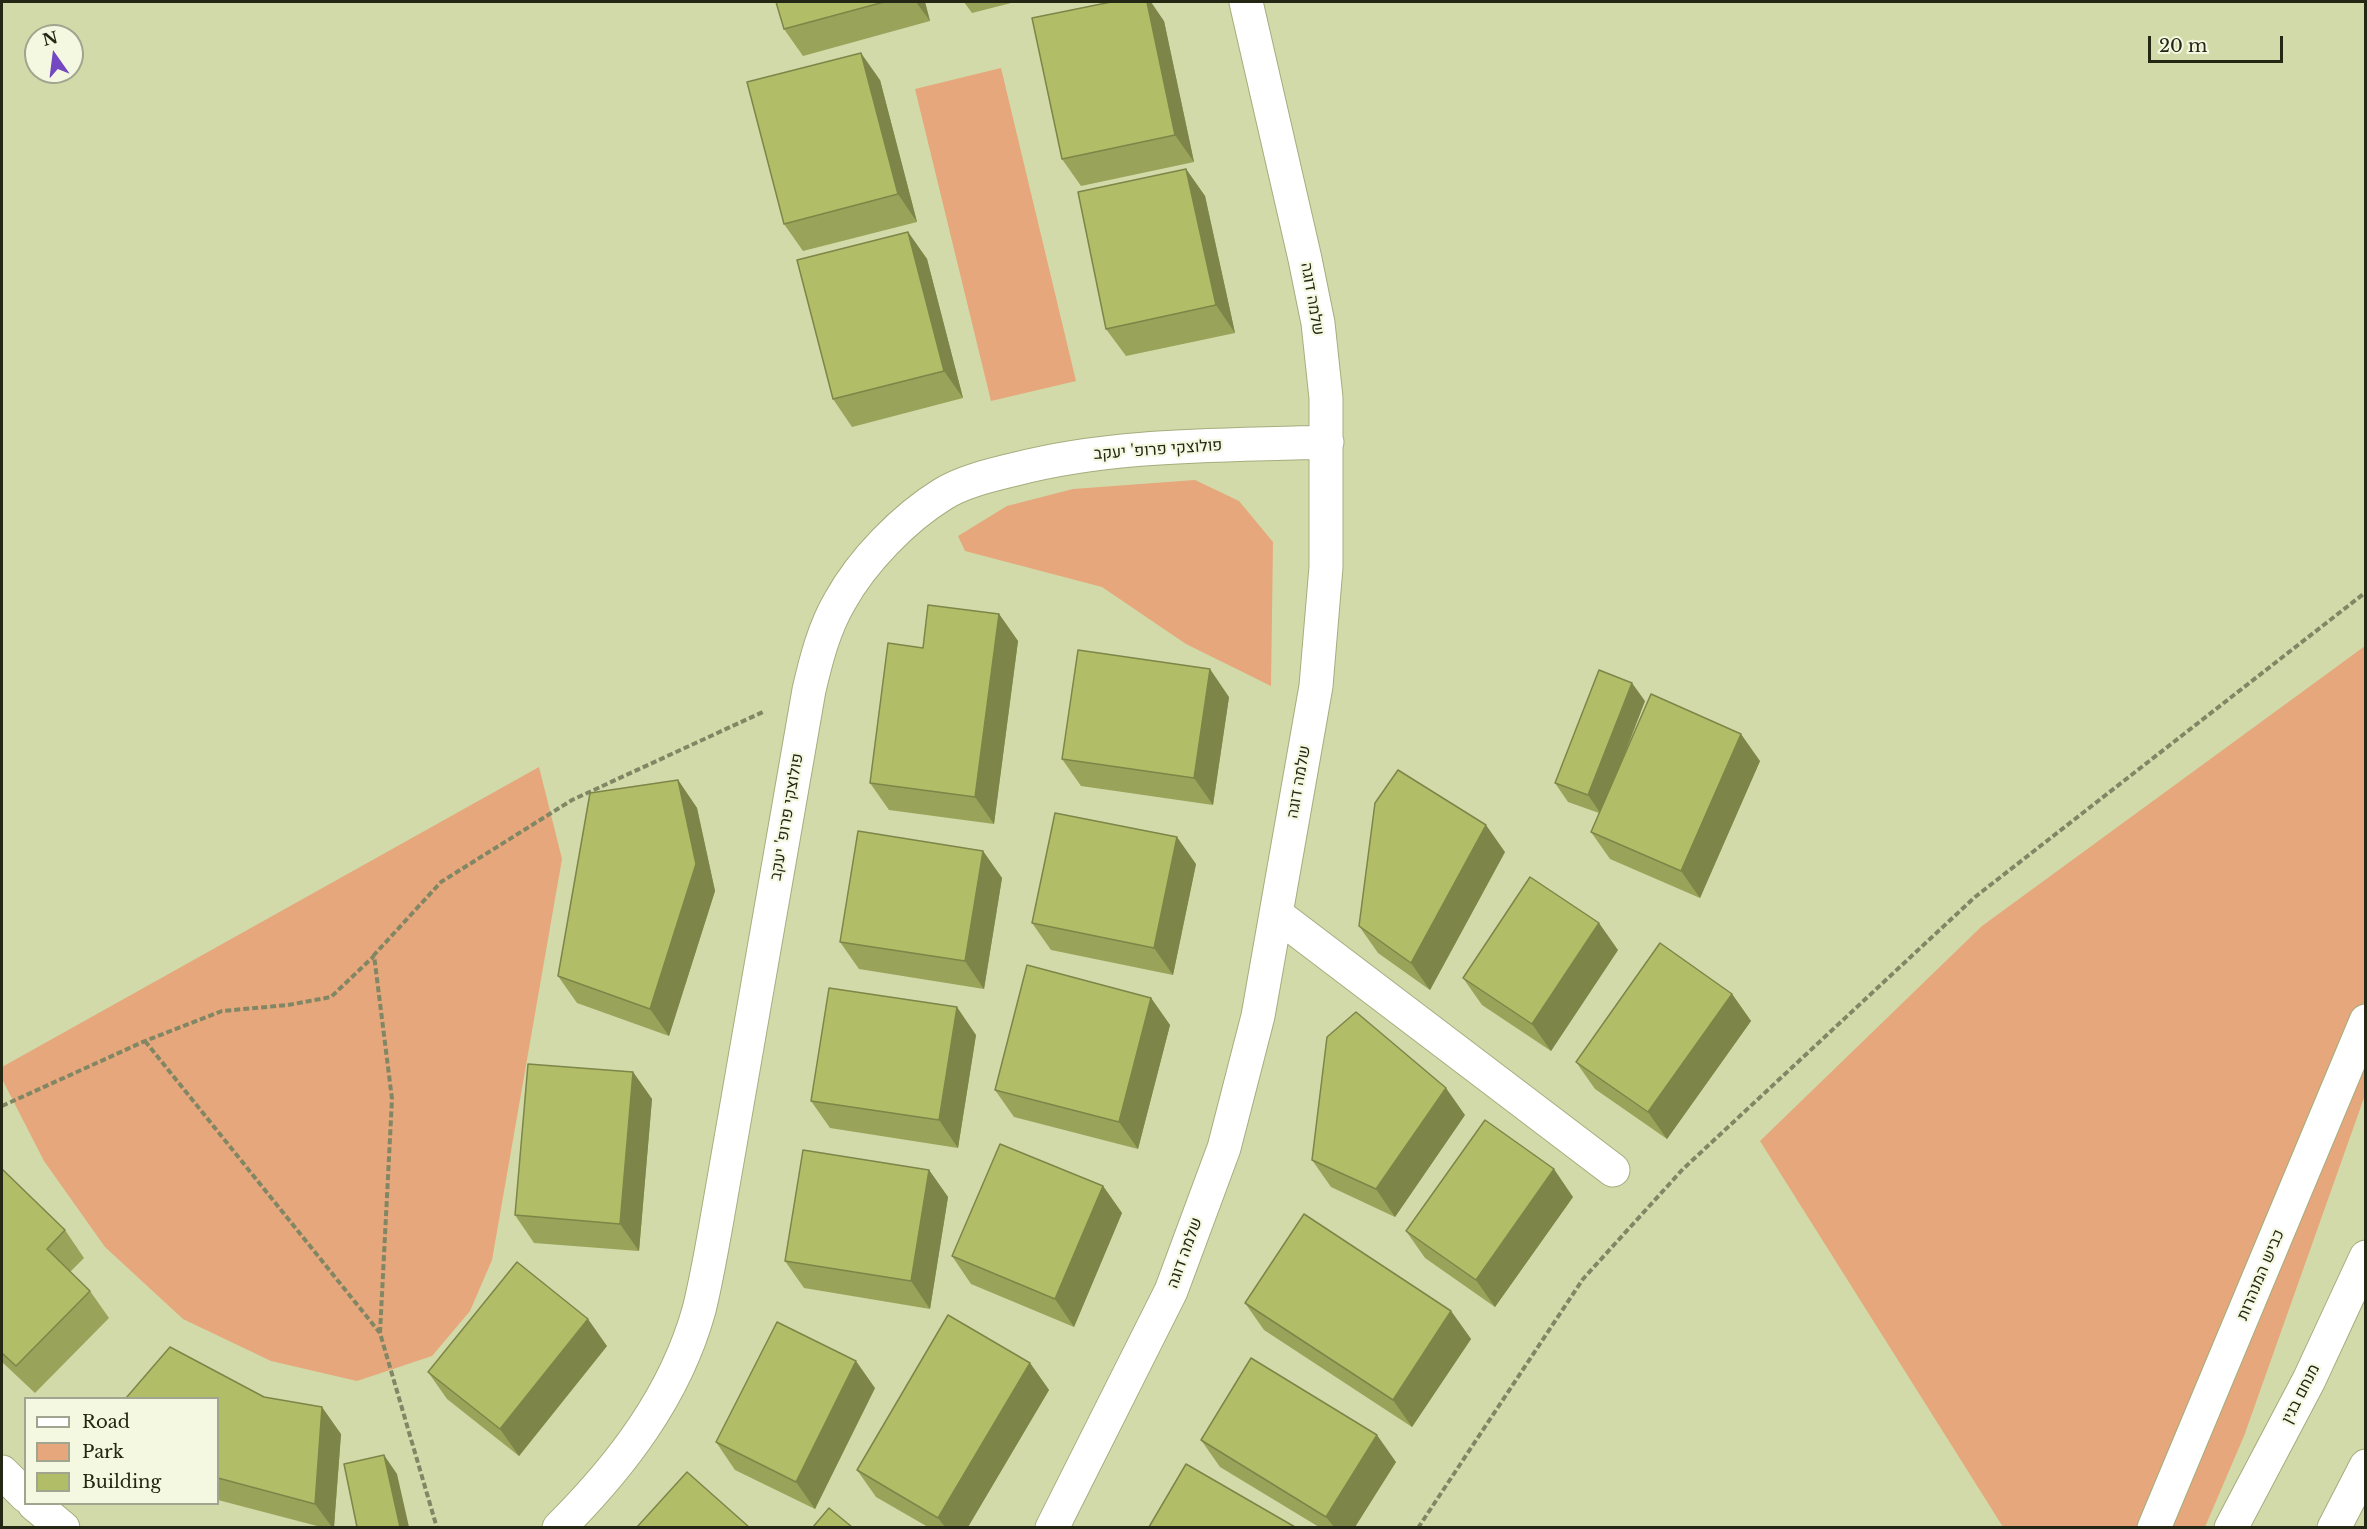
<!DOCTYPE html>
<meta charset="utf-8">
<style>
body{margin:0}
#map{position:relative;width:2367px;height:1529px;overflow:hidden;background:#d2daa9;font-family:"Libre Baskerville",serif}
canvas{display:block}
.frame{position:absolute;inset:0;border:3px solid #242714;pointer-events:none}
.legend{position:absolute;left:24px;top:1397px;width:195px;height:108px;box-sizing:border-box;background:#f4f8e0;border:2px solid #a1a48e;margin:0;padding:8px 10px;list-style:none;font-size:18px;color:#242714}
.legend li{display:flex;align-items:center;gap:12px;height:30px}
.legend b{width:30px;border:2px solid #a1a48e}
.north{position:absolute;left:24px;top:24px;width:60px;height:60px;box-sizing:border-box;background:#f4f8e0;border:2px solid #a1a48e;border-radius:50%;rotate:346deg;font-size:16px;font-weight:700;line-height:24px;text-align:center;color:#242714}
.north::after{content:'';display:block;margin:auto;width:21px;height:27px;background:#7348c1;clip-path:polygon(50% 0,100% 100%,50% 72%,0 100%)}
.scale{position:absolute;left:2148px;top:36px;width:135px;height:27px;box-sizing:border-box;border:3px solid #242714;border-top:0;padding-left:8px;font-size:18px;line-height:21px;white-space:nowrap;color:#242714;-webkit-text-stroke:4px #f4f8e0;paint-order:stroke}
</style>
<div id="map">
<canvas width="2367" height="1529"></canvas>
<div class="frame"></div>
<ul class="legend">
<li><b style="height:8px;background:#fff"></b>Road</li>
<li><b style="height:16px;background:#e5a77b"></b>Park</li>
<li><b style="height:16px;background:#b2be67"></b>Building</li>
</ul>
<div class="north">N</div>
<div class="scale">20 m</div>
</div>
<script>
const c = document.querySelector('canvas').getContext('2d');
c.lineJoin = 'round';
function fillPath(path, color) {
  c.fillStyle = color;
  c.fill(path, 'evenodd');
}
function trace(path, color, width, dash) {
  c.strokeStyle = color;
  c.lineWidth = width;
  c.lineCap = dash ? 'butt' : 'round';
  c.setLineDash(dash || []);
  c.stroke(path);
}
function write(font, color, halo, rows, align = 'center') {
  c.font = font + ' "Libre Baskerville",Heebo,serif';
  c.lineWidth = 4.5;
  c.setLineDash([]);
  c.textBaseline = 'middle';
  c.strokeStyle = halo;
  c.fillStyle = color;
  for (const [text, x, y, turn = 0] of rows) {
    c.save();
    c.translate(x, y);
    c.rotate((+turn || 0) * Math.PI / 180);
    c.textAlign = isNaN(turn) ? turn : align;
    if (halo) c.strokeText(text, 0, 0);
    c.fillText(text, 0, 0);
    c.restore();
  }
}
const green = new Path2D(`
 M1001,68l75,313 -85,20 -76,-312z
 M1195,480l44,21 34,41 -2,144 -85,-42 -84,-57 -137,-36 -7,-15 49,-30 66,-17z
 M2365,646v449l-121,341 -39,91h-202l-243,-386 222,-215z
 M539,767l23,92 -70,401 -22,51 -38,45 -75,25 -86,-20 -88,-42 -78,-72 -61,-86 -42,-82v-12z`);
const path = new Path2D(`
 M145,1041l235,292 57,195
 M2,1106l143,-65 77,-30 66,-6 43,-8 43,-41
 M380,1333l12,-234 -18,-144 67,-73 131,-82 193,-89
 M1418,1528l165,-249 100,-110 292,-272 391,-305`);
const minor = new Path2D(`
 M1276,914l337,256
 M2,1472l24,24
 M34,1504l29,24
 M559,1528c62,-62 116,-132 140,-218 7,-28 12,-57 17,-85l93,-535c7,-30 15,-62 31,-89 22,-40 64,-83 103,-107 21,-13 49,-19 73,-25 101,-26 207,-23 311,-27
 M1052,1528l119,-237 53,-143 34,-132 58,-330 10,-119v-169l-8,-75 -13,-64 -59,-257`);
const trunk = new Path2D(`
 M2154,1528l212,-507`);
const motorway = new Path2D(`
 M2231,1528l78,-148 57,-123
 M2334,1528l32,-62`);
const wall = new Path2D(`
 M776,2h149l5,19 -127,35 -19,-27z
 M964,2h51l-43,11z
 M1164,21l30,141 -113,24 -19,-27z
 M880,80l37,142 -114,29 -19,-27z
 M1186,169l19,27 30,137 -109,23 -20,-27z
 M908,232l19,27 36,139 -111,29 -19,-28z
 M999,614l19,27 -24,183 -105,-14 -19,-27 53,-135z
 M1229,697l-16,108 -132,-19 -19,-27z
 M1645,701l-21,55 136,5 -60,137 -90,-39 -19,-27 8,-19 -31,-11 -13,-19z
 M678,780l19,28 18,83 -46,145 -92,-33 -19,-27z
 M983,851l19,27 -18,111 -125,-20 -19,-27z
 M1505,852l-75,138 -52,-37 -19,-27z
 M1196,864l-23,111 -122,-25 -19,-27z
 M1618,950l-67,101 -69,-46 -19,-27z
 M1732,994l19,27 -84,118 -72,-50 -19,-27z
 M1151,998l19,27 -32,124 -124,-32 -19,-27z
 M976,1035l-18,113 -128,-20 -19,-27z
 M633,1072l19,27 -13,152 -105,-8 -19,-28z
 M1465,1115l-70,102 -64,-30 -19,-27z
 M2,1169l63,61 19,28 -14,14 20,19 19,27 -74,75 -33,-31z
 M929,1170l19,27 -18,112 -126,-21 -19,-27z
 M1103,1186l19,27 -48,114 -103,-43 -19,-28z
 M1573,1197l-78,110 -70,-49 -19,-27z
 M1245,1303l206,8 20,28 -59,88 -148,-97z
 M607,1346l-88,110 -72,-57 -19,-27z
 M1030,1363l19,27 -81,137h-40l-52,-30 -19,-27z
 M875,1388l-60,121 -80,-39 -19,-28z
 M264,1397l77,37 -7,93h-13l-103,-27v-102z
 M1201,1440l195,22 -41,65h-36l-99,-60z`);
const shadedWall = new Path2D(`
 M916,2h9l5,19z
 M1147,2h4l13,19 30,141 -19,-27z
 M861,53l19,27 37,142 -19,-28z
 M1186,169l19,27 30,137 -19,-28z
 M908,232l19,27 36,139 -19,-27z
 M999,614l19,27 -24,183 -19,-27z
 M1210,669l19,28 -16,108 -19,-27z
 M1632,683l13,18 -44,113 -13,-19z
 M1741,734l19,27 -60,137 -19,-27z
 M678,780l19,28 18,83 -46,145 -19,-27z
 M1486,825l19,27 -75,138 -19,-27z
 M1177,837l19,27 -23,111 -19,-27z
 M983,851l19,27 -18,111 -19,-28z
 M1599,923l19,27 -67,101 -19,-27z
 M1732,994l19,27 -84,118 -19,-27z
 M1151,998l19,27 -32,124 -19,-27z
 M957,1007l19,28 -18,113 -19,-28z
 M633,1072l19,27 -13,152 -19,-27z
 M1446,1088l19,27 -70,102 -19,-28z
 M1554,1169l19,28 -78,110 -19,-27z
 M929,1170l19,27 -18,112 -19,-28z
 M1103,1186l19,27 -48,114 -19,-28z
 M1451,1311l20,28 -59,88 -19,-27z
 M588,1319l19,27 -88,110 -19,-27z
 M856,1361l19,27 -60,121 -19,-27z
 M1030,1363l19,27 -81,137h-23l-7,-9z
 M322,1407l19,27 -7,93h-2l-17,-23z
 M1377,1435l19,27 -41,65h-21l-8,-10z
 M384,1455l13,19 12,53h-9z`);
const building = new Path2D(`
 M776,2h108l-100,27z
 M1111,2h36l28,133 -113,24 -30,-141z
 M861,53l37,141 -114,30 -37,-142z
 M1186,169l30,136 -110,24 -28,-137z
 M908,232l36,139 -111,28 -36,-139z
 M928,605l71,9 -24,183 -105,-14 18,-140 35,5z
 M1078,650l132,19 -16,109 -132,-19z
 M1599,670l33,13 -44,112 -33,-12z
 M1651,694l90,40 -60,137 -90,-39z
 M1398,770l88,55 -75,138 -52,-37 16,-123z
 M678,780l18,84 -46,145 -92,-33 32,-183z
 M1055,813l122,24 -23,111 -122,-25z
 M858,831l125,20 -18,110 -125,-19z
 M1530,877l69,46 -67,101 -69,-46z
 M1660,943l72,51 -84,118 -72,-50z
 M1027,965l124,33 -32,124 -124,-32z
 M829,988l128,19 -18,113 -128,-19z
 M1356,1012l90,76 -70,101 -64,-29 15,-123z
 M528,1064l105,8 -13,152 -105,-9z
 M1485,1120l69,49 -78,111 -70,-49z
 M1000,1144l103,42 -48,113 -103,-43z
 M803,1150l126,20 -18,111 -126,-20z
 M2,1169l63,61 -18,19 43,42 -74,75 -14,-13z
 M1304,1214l147,97 -58,89 -148,-97z
 M517,1262l71,57 -88,110 -72,-57z
 M948,1315l82,48 -92,155 -81,-48z
 M777,1322l79,39 -60,121 -80,-40z
 M170,1347l94,50 58,10 -7,97 -97,-26v-80h-92z
 M1251,1358l126,77 -51,82 -125,-77z
 M384,1455l16,72h-43l-13,-63z
 M1186,1464l109,63h-146z
 M687,1472l62,55h-112z
 M829,1508l23,19h-39z`);
const streetNames = [
 ["שלמה דוגה",1312,299,80],
 ["פולוצקי פרופ' יעקב",1158,450,-4],
 ["שלמה דוגה",1299,782,-80],
 ["פולוצקי פרופ' יעקב",787,817,-80],
 ["שלמה דוגה",1185,1253,-70],
 ["כביש המנהרות",2261,1275,-67],
 ["מנחם בגין",2301,1394,-63]
];
fillPath(green, '#e5a77b');
trace(minor, '#a5ad7d', 35);
trace(trunk, '#a5ad7d', 35);
trace(motorway, '#a5ad7d', 35);
trace(path, '#818764', 4, [6, 3]);
trace(minor, '#fff', 33);
trace(trunk, '#fff', 33);
trace(motorway, '#fff', 33);
fillPath(wall, '#99a359');
fillPath(shadedWall, '#7d8548');
fillPath(building, '#b2be67');
trace(building, '#7d8548', 1.5);
write('16px', '#242714', '#f4f8e0', streetNames);
</script>
